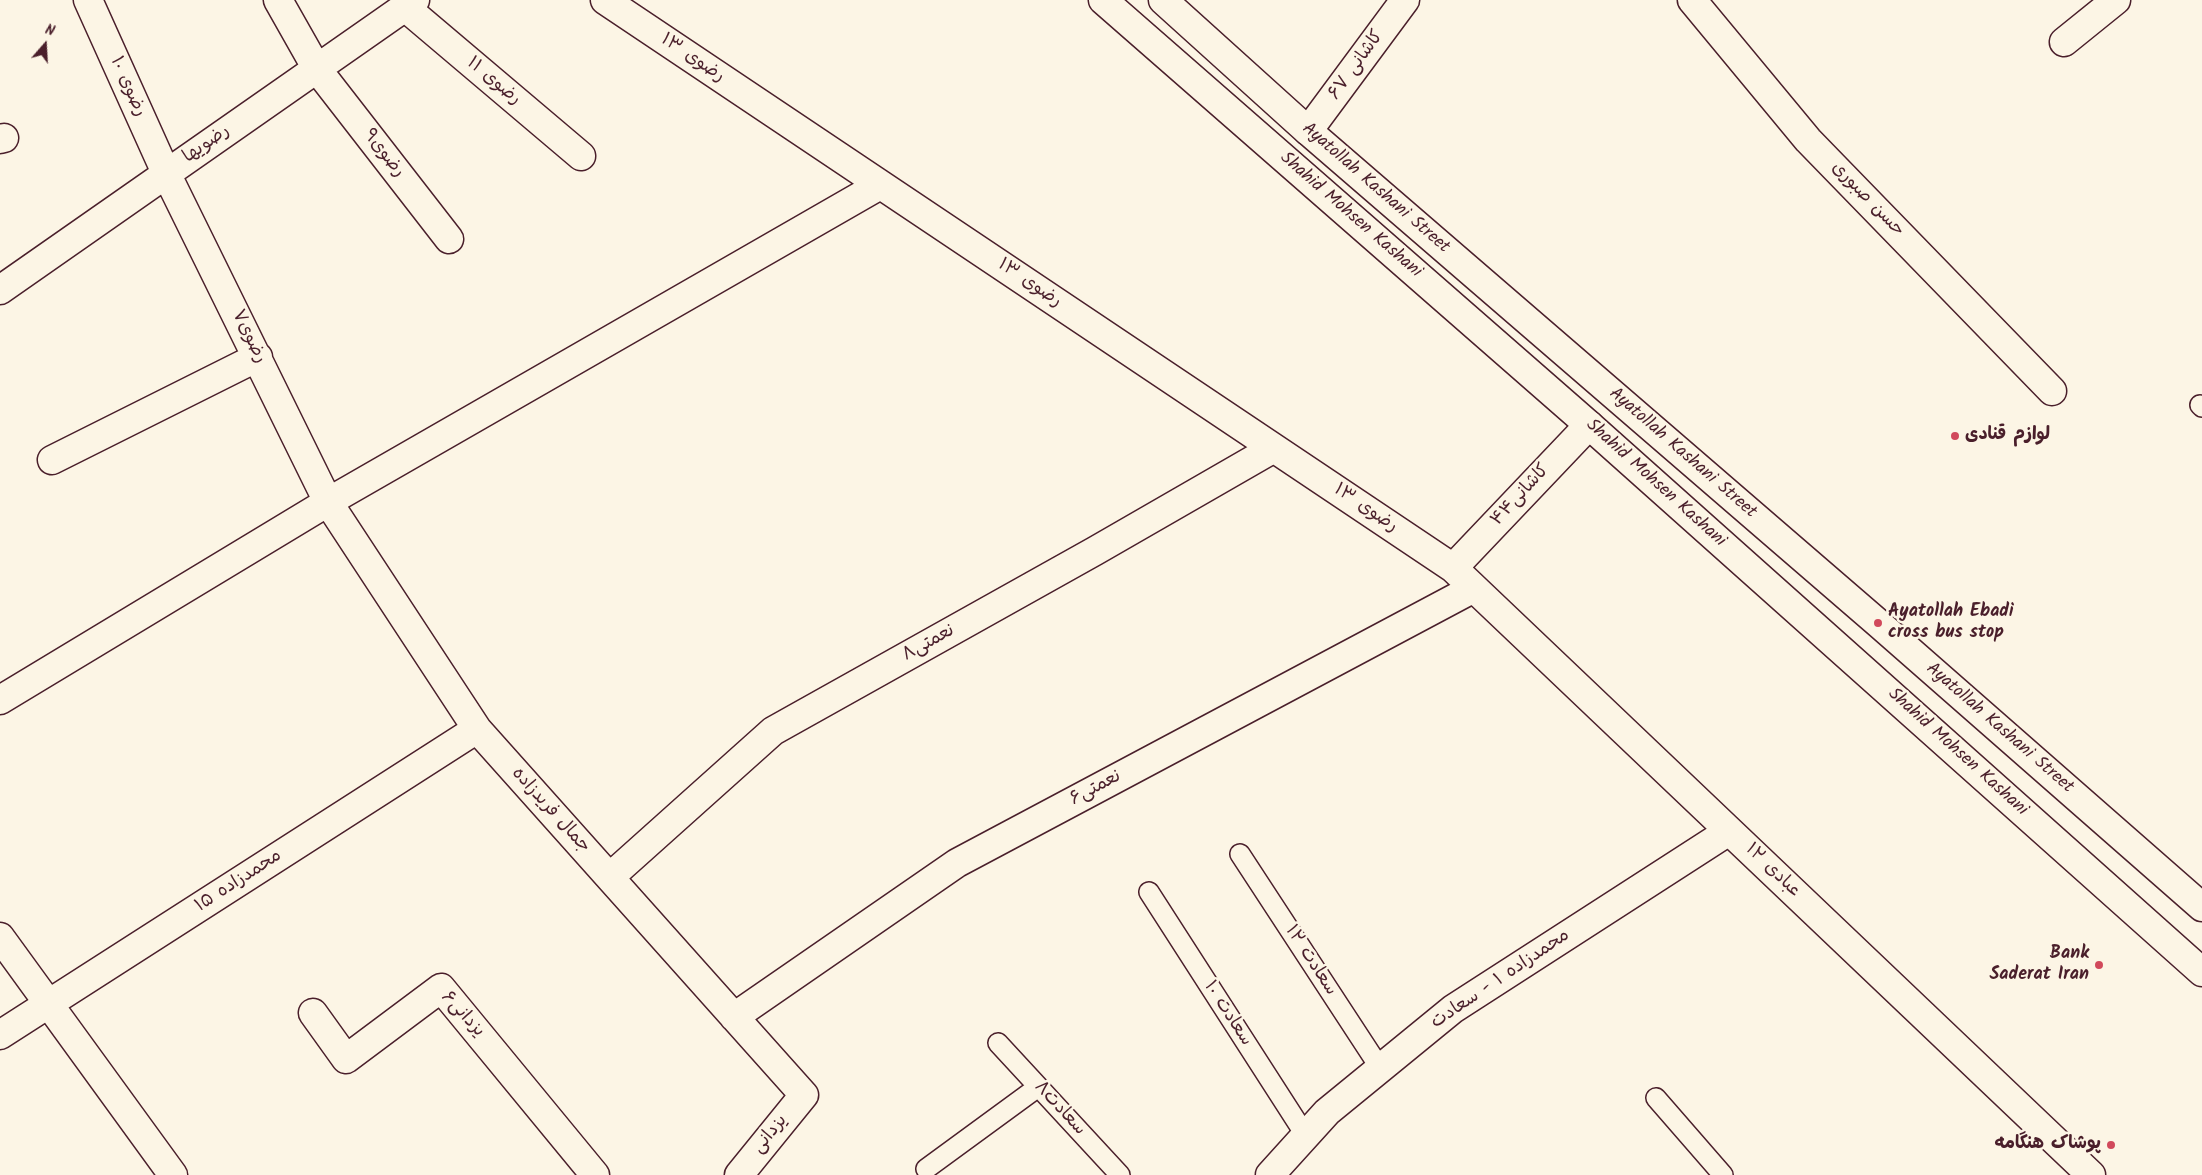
<!DOCTYPE html>
<meta charset="utf-8">
<style>
body{margin:0}
#map{position:relative;width:2202px;height:1175px;overflow:hidden;background:#fcf5e5;font-family:Kalam,sans-serif}
canvas{display:block}
.north{position:absolute;left:20px;top:20px;width:50px;height:50px;-webkit-text-stroke:4px #fcf5e5;paint-order:stroke;rotate:19deg;font-size:14px;font-weight:700;line-height:20px;text-align:center;color:#4a1f2b}
.north::after{content:'';display:block;margin:auto;width:18px;height:22px;background:#4a1f2b;clip-path:polygon(50% 0,100% 100%,50% 72%,0 100%)}
</style>
<div id="map">
<canvas width="2202" height="1175"></canvas>
<div class="north">N</div>
</div>
<script>
const c = document.querySelector('canvas').getContext('2d');
c.lineJoin = 'round';
function trace(path, color, width, dash) {
  c.strokeStyle = color;
  c.lineWidth = width;
  c.lineCap = dash ? 'butt' : 'round';
  c.setLineDash(dash || []);
  c.stroke(path);
}
function write(font, color, halo, rows, align = 'center') {
  c.font = font + ' Kalam,"Playpen Sans Arabic",sans-serif';
  c.lineWidth = 5;
  c.setLineDash([]);
  c.textBaseline = 'middle';
  c.strokeStyle = halo;
  c.fillStyle = color;
  for (const [text, x, y, turn = 0] of rows) {
    c.save();
    c.translate(x, y);
    c.rotate((+turn || 0) * Math.PI / 180);
    c.textAlign = isNaN(turn) ? turn : align;
    if (halo) c.strokeText(text, 0, 0);
    c.fillText(text, 0, 0);
    c.restore();
  }
}
const service = new Path2D(`
 M2200,405l2,2
 M1240,854l140,214
 M1149,892l157,244
 M998,1043l122,132
 M1656,1098l67,77
 M926,1169l112,-82`);
const minor = new Path2D(`
 M88,0l78,173 162,329 149,227 327,366 -65,80
 M278,0l39,69 132,170
 M605,0l848,568 638,607
 M1692,0l116,140 244,251
 M405,7l176,149
 M2064,42l52,-42
 M1308,131l97,-131
 M0,139l4,-1
 M0,290l415,-290
 M52,460l206,-103
 M1453,568l136,-143
 M0,700l328,-198 552,-317
 M610,877l163,-146 322,-180 179,-103
 M0,937l173,238
 M313,1013l33,46 95,-71 154,187
 M734,1017l223,-154 517,-275
 M0,1035l477,-306
 M1270,1175l57,-63 126,-103 276,-178`);
const secondary = new Path2D(`
 M1103,0l486,425 613,547
 M1163,0l145,131 570,492 324,284`);
const markers = [
 [1955,436,5,"#d1495b"],
 [1878,623,5,"#d1495b"],
 [2099,965,5,"#d1495b"],
 [2111,1145,5,"#d1495b"]
];
const streetNames = [
 ["رضوی ۱۳",692,59,34],
 ["کاشانی ۶۷",1357,66,-54],
 ["رضوی ۱۱",493,82,40],
 ["رضوی ۱۰",127,87,66],
 ["رضویها",207,145,-35],
 ["رضوی۹",383,154,52],
 ["Ayatollah Kashani Street",1375,189,41],
 ["حسن صبوری",1867,200,46],
 ["Shahid Mohsen Kashani",1350,216,41],
 ["رضوی ۱۳",1029,284,34],
 ["رضوی۷",248,337,64],
 ["Ayatollah Kashani Street",1682,454,41],
 ["Shahid Mohsen Kashani",1655,484,42],
 ["کاشانی۴۴",1521,496,-47],
 ["رضوی ۱۳",1365,509,34],
 ["نعمتی۸",929,644,-29],
 ["Ayatollah Kashani Street",1999,729,41],
 ["Shahid Mohsen Kashani",1957,753,42],
 ["نعمتی۶",1096,789,-28],
 ["جمال فریدزاده",550,811,48],
 ["عبادی ۱۲",1772,871,44],
 ["محمدزاده ۱۵",239,882,-33],
 ["سعادت ۱۲",1310,961,57],
 ["محمدزاده ۱ - سعادت",1501,980,-34],
 ["سعادت ۱۰",1227,1014,57],
 ["یزدانی۶",462,1015,47],
 ["سعادت۸",1059,1109,47],
 ["یزدانی",771,1135,-51]
];
const poiNames = [
 ["لوازم قنادی",1965,436],
 ["Ayatollah Ebadi",1888,613],
 ["cross bus stop",1888,634],
 ["Bank",2089,955,"right"],
 ["Saderat Iran",2089,976,"right"],
 ["پوشاک هنگامه",2101,1145,"right"]
];
trace(service, '#4a1f2b', 22);
trace(minor, '#4a1f2b', 31);
trace(secondary, '#4a1f2b', 31);
trace(service, '#fcf5e5', 19);
trace(minor, '#fcf5e5', 28);
trace(secondary, '#fcf5e5', 28);
for (const [x, y, r, color] of markers) {
  const dot = new Path2D();
  dot.arc(x, y, r, 0, 2 * Math.PI);
  c.fillStyle = color;
  c.fill(dot);
  trace(dot, '#fcf5e5', 2);
}
write('18px', '#4a1f2b', '#fcf5e5', streetNames);
write('bold 18px', '#4a1f2b', '#fcf5e5', poiNames, 'left');
</script>
